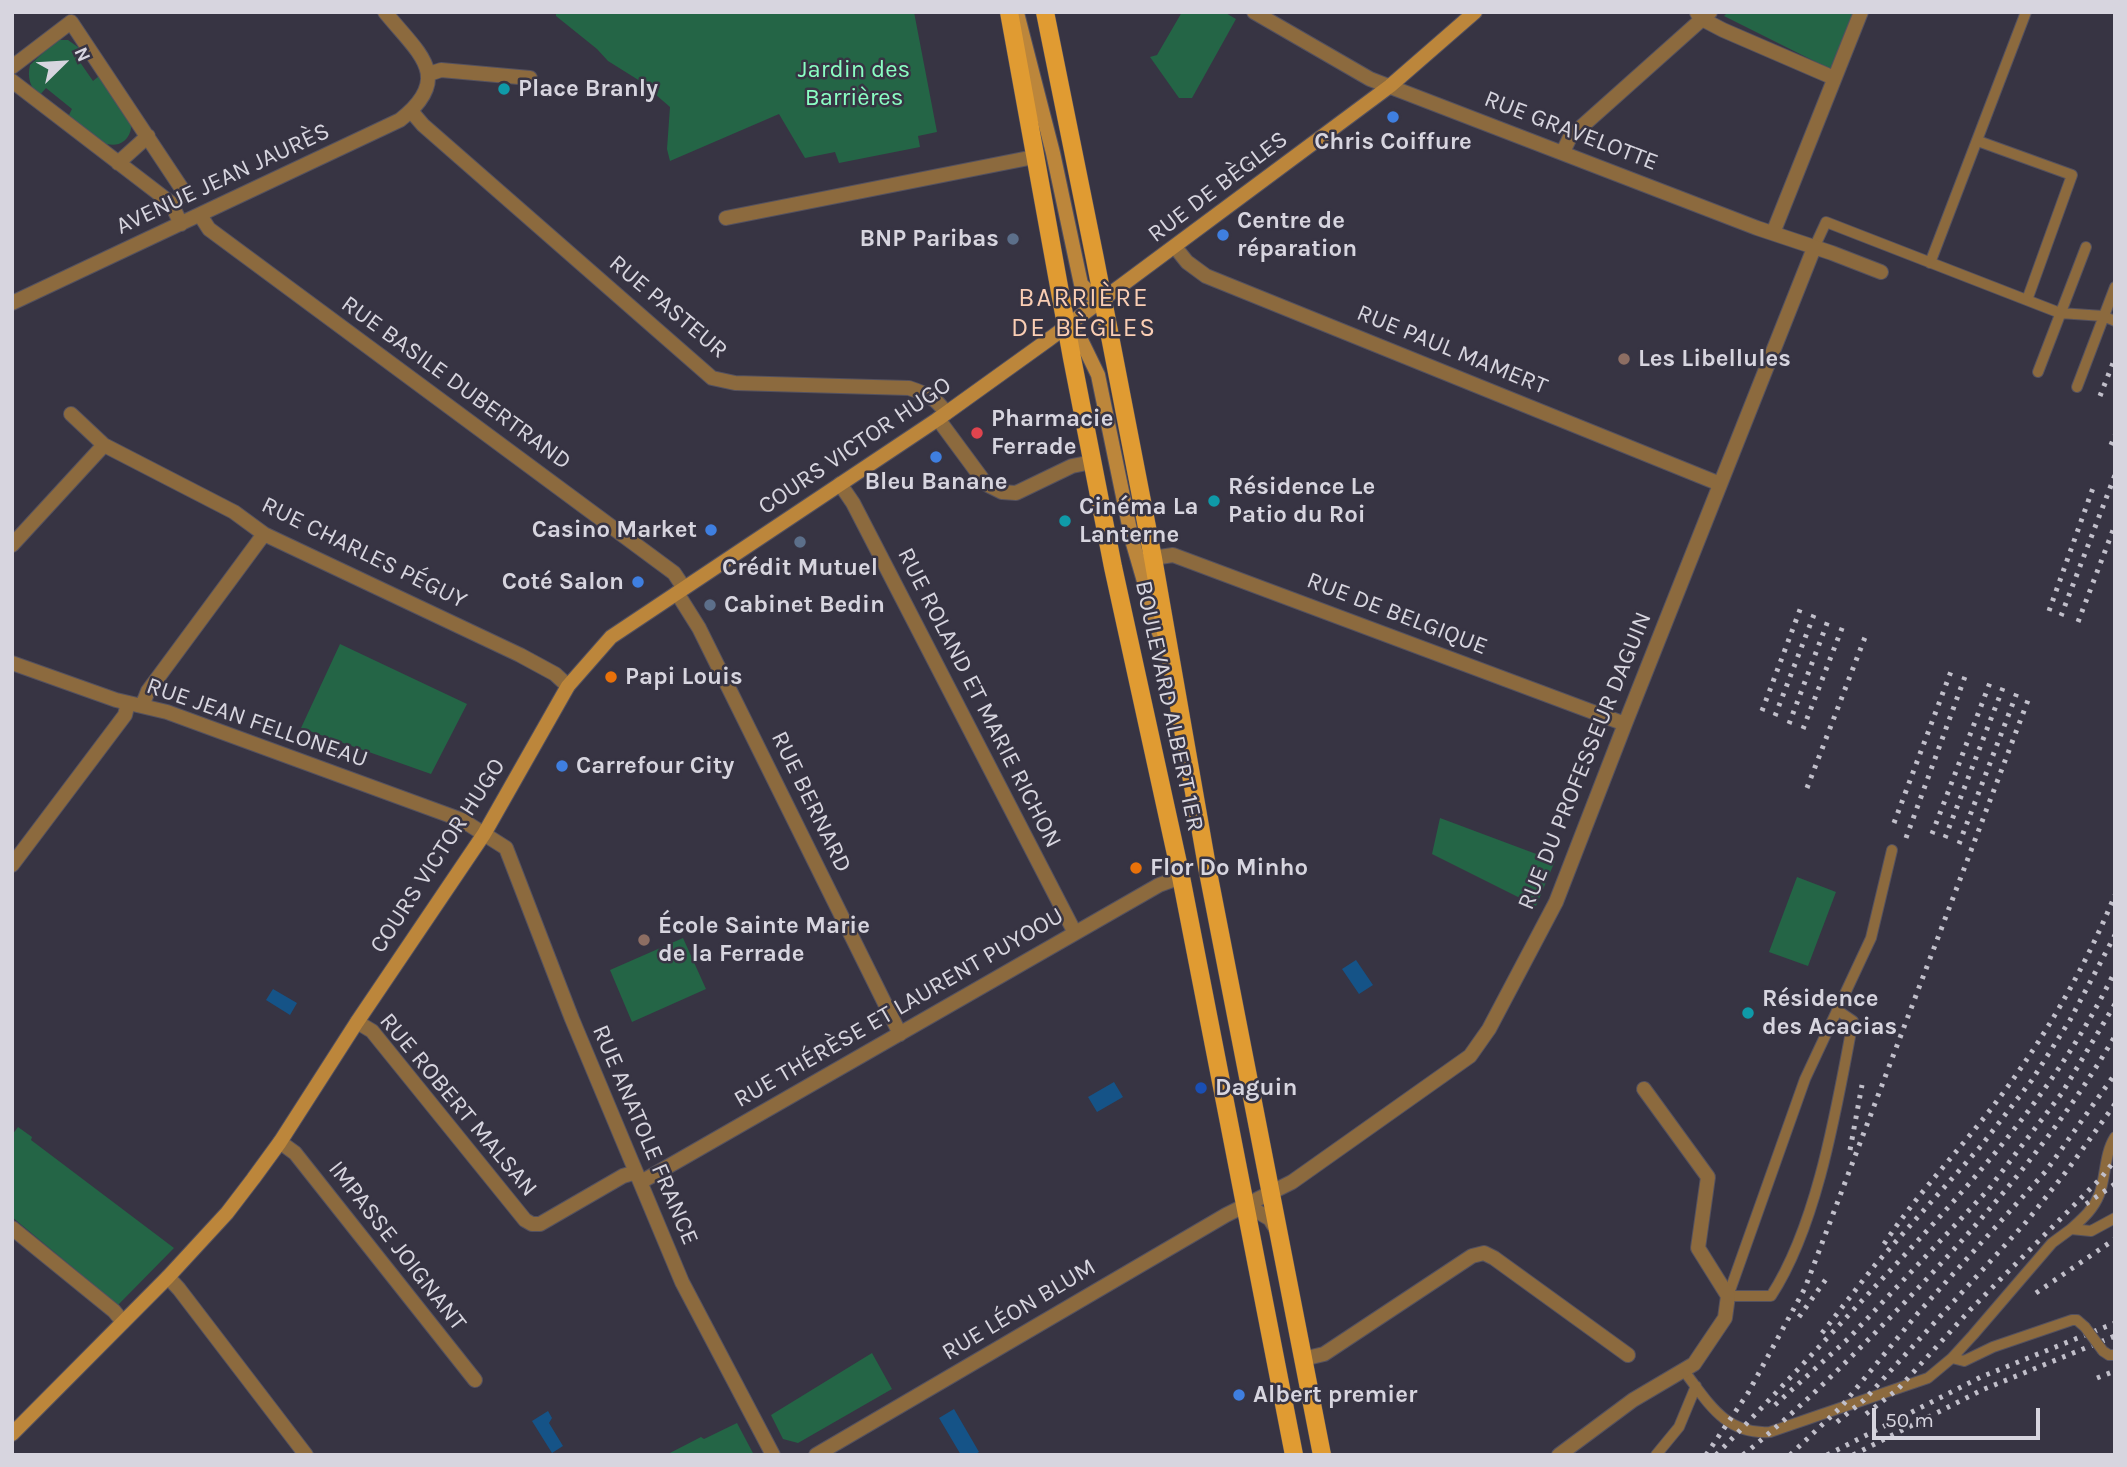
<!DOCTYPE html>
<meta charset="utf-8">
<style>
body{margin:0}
#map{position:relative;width:2127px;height:1467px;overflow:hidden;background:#373443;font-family:Karla,sans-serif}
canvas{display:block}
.frame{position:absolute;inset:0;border:14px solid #d7d5df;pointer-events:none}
.north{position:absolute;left:28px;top:28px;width:70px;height:70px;-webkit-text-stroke:5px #373443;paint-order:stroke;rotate:66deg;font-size:19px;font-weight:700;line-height:28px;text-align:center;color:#d7d5df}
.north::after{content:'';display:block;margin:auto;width:24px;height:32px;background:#d7d5df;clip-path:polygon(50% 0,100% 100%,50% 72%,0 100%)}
.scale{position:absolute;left:1872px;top:1408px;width:168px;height:32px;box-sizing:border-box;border:4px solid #d7d5df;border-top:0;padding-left:9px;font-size:21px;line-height:24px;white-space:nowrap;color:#d7d5df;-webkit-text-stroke:5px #373443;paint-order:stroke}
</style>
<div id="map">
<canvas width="2127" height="1467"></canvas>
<div class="frame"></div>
<div class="north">N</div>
<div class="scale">50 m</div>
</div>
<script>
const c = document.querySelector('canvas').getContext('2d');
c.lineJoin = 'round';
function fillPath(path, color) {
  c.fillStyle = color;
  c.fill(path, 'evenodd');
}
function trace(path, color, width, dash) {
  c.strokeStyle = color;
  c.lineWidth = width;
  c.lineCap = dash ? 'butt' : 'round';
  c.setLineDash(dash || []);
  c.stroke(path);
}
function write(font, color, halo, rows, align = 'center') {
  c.font = font + ' Karla,sans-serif';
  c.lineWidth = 5;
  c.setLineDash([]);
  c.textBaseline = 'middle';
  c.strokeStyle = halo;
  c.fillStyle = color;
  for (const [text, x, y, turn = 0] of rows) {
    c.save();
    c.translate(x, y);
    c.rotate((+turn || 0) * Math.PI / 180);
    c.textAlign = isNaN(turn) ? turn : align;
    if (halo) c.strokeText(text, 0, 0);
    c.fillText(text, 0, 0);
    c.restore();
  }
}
const green = new Path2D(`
 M556,12h358l23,120 -19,4 2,11 -81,16 -4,-11 -30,6 -26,-44 -109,47 -3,-12 3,-42 -30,-26 -32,-20 -11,-12 -41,-33z
 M1182,12h42l12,7 -44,79h-13l-29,-41 7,-2z
 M1728,12h126l-22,58 -108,-54z
 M57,40h11l14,10 -7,5 18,26 6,-5c9,11 31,37 32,51 0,5 -3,11 -7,14 -18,14 -43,-14 -56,-24l4,-8 -26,-21 -7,8c-9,-9 -12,-19 -9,-31z
 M340,644l127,60 -36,70 -130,-46z
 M1440,818l115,43 -19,45 -104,-52z
 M1797,877l39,15 -28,74 -39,-14z
 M683,938l23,51 -74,33 -22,-52z
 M18,1127l14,10 -1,3 143,108 -56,57 -106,-88v-82z
 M872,1353l20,36 -94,54 -15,-4 -12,-24z
 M737,1423l17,32h-88l35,-18 3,2z`);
const water = new Path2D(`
 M1356,960l17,25 -14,9 -17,-25z
 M273,989l24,14 -7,12 -24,-15z
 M1114,1082l9,15 -26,15 -9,-15z
 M954,1409l25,43 -5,3h-13l-22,-37z
 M548,1411l4,7 -3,5 14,23 -11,7 -20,-32z`);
const lane = new Path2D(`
 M1978,141l94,34 -45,125
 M1814,248l12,-26 234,91 43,3 12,5
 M1930,263l96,-251
 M2038,372l48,-125
 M2077,387l38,-100
 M1837,1010l16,11c-16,84 -35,203 -82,275h-43l77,-217 66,-141 21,-88
 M2071,1229c11,-10 22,-19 28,-34 7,-17 5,-41 16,-58
 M2103,1351l6,4h6
 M1952,1358l12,3 29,-14 79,-27h5l8,7
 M1684,1371c24,31 41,64 86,61l158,-54 24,-20 21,-23 79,-92 19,-14 20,2 24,-13
 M1656,1455l23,-28 17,-41`);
const street = new Path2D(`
 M1254,12l116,67 387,149 75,25 49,19
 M1697,13l5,6 21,11 111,48
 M12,67l59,-45 115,173
 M429,74l12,-4 89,8
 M12,81l159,122 10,21
 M411,111l12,14 289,253 23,5 174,5c18,6 27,10 37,25
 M1563,152l7,-15 140,-125
 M118,163l30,-27
 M200,215l9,14 465,344 10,15
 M726,218l308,-61
 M1773,233l88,-221
 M1175,247l12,15 19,14 514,208
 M12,303l388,-183c55,-43 18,-67 -15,-108
 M71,414l33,31 130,67 30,22 256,121 35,19 13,12
 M938,419l48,65 16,8 14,1 56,-27 20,-4
 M840,484l13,19 222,430
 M12,545l92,-100
 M1153,558l20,-3 452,169
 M677,593l22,35 201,406
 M12,663l104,37 51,12 295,108 44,28 66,171 110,263 91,173
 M142,706l6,-15 116,-157
 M12,865l113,-150 3,-12
 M357,1022l15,9 153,189 7,4h8l83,-48 13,-4
 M280,1142l15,11 180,227
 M641,1182l518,-297 22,-8
 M1245,1204l25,15 8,13
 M12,1228l102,83 9,11
 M168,1277l11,12 127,166
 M1303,1359l21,-5 148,-98 12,-3 10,5 134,97
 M816,1455l410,-240 66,-33 178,-126 19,-27 67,-127 69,-178 189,-476
 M1559,1455l74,-55 61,-36 31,-46 3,-22 -30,-48 10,-71 -64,-88`);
const secondary = new Path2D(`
 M1017,13l36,140 28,131 12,12 10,4
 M1066,327l16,15 16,33 34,165 27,93
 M12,1434l156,-157 59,-64 26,-34 27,-37 77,-120 127,-188 84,-148 43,-49 327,-218 110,-79 342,-254 85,-74`);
const primary = new Path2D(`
 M1009,12l63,346 41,209 68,310 113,578
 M1045,12l50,247 58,299 55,314 114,583`);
const rail = new Path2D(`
 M2100,396l15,-38
 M2111,445l4,-10
 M2049,611l45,-126
 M2061,616l54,-141
 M2078,622l37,-97
 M1762,711l39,-104
 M1775,716l40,-104
 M1789,724l40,-106
 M1803,729l41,-106
 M1807,788l60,-156
 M1894,823l59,-157
 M1932,834l59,-154
 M1906,838l61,-167
 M1945,838l59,-153
 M1959,844l59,-154
 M1850,1150l12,-65
 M2086,1204l29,-20
 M1884,1244c33,-50 74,-92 110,-139 49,-64 90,-135 121,-210
 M2036,1293l79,-54
 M1799,1317l30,-42
 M1822,1333l53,-68 106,-119 51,-66 38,-60 45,-85
 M2097,1378l18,-7
 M1775,1405l74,-67 139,-148 74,-97 53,-89
 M1866,1414l32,-25 72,-79 131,-132 14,-18
 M1837,1422l27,-22 163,-179 42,-53 46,-64
 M1706,1455l42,-62 57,-105 225,-593
 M1716,1455c57,-58 113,-119 168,-178 89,-95 174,-188 231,-306
 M1743,1455c58,-47 110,-99 162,-153 78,-82 153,-168 210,-266
 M1790,1455l51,-48 77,-94 128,-142 69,-97
 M1827,1455l154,-78 134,-54
 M1853,1455l129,-65 133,-54`);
const laneBridge = new Path2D(`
 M2085,1327l18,24`);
const markers = [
 [504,89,7,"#0f9aa8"],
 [1393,117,7,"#3f7fe0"],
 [1223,235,7,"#3f7fe0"],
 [1013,239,7,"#5c6f8a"],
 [1624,359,7,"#8d6e63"],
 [977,433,7,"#e0444e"],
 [936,457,7,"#3f7fe0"],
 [1214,501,7,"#0f9aa8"],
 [1065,521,7,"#0f9aa8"],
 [711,530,7,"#3f7fe0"],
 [800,542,7,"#5c6f8a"],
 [638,582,7,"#3f7fe0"],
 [710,605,7,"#5c6f8a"],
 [611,677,7,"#e8710a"],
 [562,766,7,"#3f7fe0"],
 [1136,868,7,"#e8710a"],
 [644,940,7,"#8d6e63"],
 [1748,1013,7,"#0f9aa8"],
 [1201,1088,7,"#1a4fb4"],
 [1239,1395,7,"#3f7fe0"]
];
const parkNames = [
 ["Jardin des",854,70],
 ["Barrières",854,98]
];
const poiNames = [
 ["Place Branly",518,89],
 ["Chris Coiffure",1393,142,"center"],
 ["Centre de",1237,221],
 ["réparation",1237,249],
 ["BNP Paribas",999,239,"right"],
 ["Les Libellules",1638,359],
 ["Pharmacie",991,419],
 ["Ferrade",991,447],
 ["Bleu Banane",936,482,"center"],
 ["Résidence Le",1228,487],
 ["Patio du Roi",1228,515],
 ["Cinéma La",1079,507],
 ["Lanterne",1079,535],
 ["Casino Market",697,530,"right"],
 ["Crédit Mutuel",800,568,"center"],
 ["Coté Salon",624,582,"right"],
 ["Cabinet Bedin",724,605],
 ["Papi Louis",625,677],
 ["Carrefour City",576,766],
 ["Flor Do Minho",1150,868],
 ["École Sainte Marie",658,926],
 ["de la Ferrade",658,954],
 ["Résidence",1762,999],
 ["des Acacias",1762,1027],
 ["Daguin",1215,1088],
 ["Albert premier",1253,1395]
];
const streetNames = [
 ["RUE GRAVELOTTE",1571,131,21],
 ["AVENUE JEAN JAURÈS",223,179,-25],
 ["RUE DE BÈGLES",1218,187,-37],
 ["RUE PASTEUR",668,307,40],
 ["RUE PAUL MAMERT",1452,350,22],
 ["RUE BASILE DUBERTRAND",456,383,36],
 ["COURS VICTOR HUGO",855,446,-34],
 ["RUE CHARLES PÉGUY",364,553,26],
 ["RUE DE BELGIQUE",1397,614,21],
 ["RUE ROLAND ET MARIE RICHON",979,698,63],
 ["BOULEVARD ALBERT 1ER",1169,706,78],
 ["RUE JEAN FELLONEAU",257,723,19],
 ["RUE DU PROFESSEUR DAGUIN",1585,761,-68],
 ["RUE BERNARD",811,802,64],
 ["COURS VICTOR HUGO",438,856,-57],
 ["RUE THÉRÈSE ET LAURENT PUYOOU",899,1008,-30],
 ["RUE ROBERT MALSAN",458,1105,50],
 ["RUE ANATOLE FRANCE",645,1135,67],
 ["IMPASSE JOIGNANT",397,1246,52],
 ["RUE LÉON BLUM",1019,1310,-31]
];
const neighbourhoodNames = [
 ["BARRIÈRE",1084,299],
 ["DE BÈGLES",1084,329]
];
fillPath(green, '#246546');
fillPath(water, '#155387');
trace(lane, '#54515f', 12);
trace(street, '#54515f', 16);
trace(secondary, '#54515f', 16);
trace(primary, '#54515f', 19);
trace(lane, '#8c6a3e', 10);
trace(street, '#8c6a3e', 14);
trace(secondary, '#bc863b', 14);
trace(primary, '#e09b32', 18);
trace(rail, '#c1bfca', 5, [3.5, 7]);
trace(laneBridge, '#54515f', 12, []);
trace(laneBridge, '#8c6a3e', 10);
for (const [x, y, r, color] of markers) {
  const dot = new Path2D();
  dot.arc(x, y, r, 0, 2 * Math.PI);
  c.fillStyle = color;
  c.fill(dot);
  trace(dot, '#373443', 2.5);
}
write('24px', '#8afec3', '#373443', parkNames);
write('bold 24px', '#d7d5df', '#373443', poiNames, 'left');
write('24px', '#d7d5df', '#373443', streetNames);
c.letterSpacing = '2px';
write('26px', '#faceb4', '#373443', neighbourhoodNames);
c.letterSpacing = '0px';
</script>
